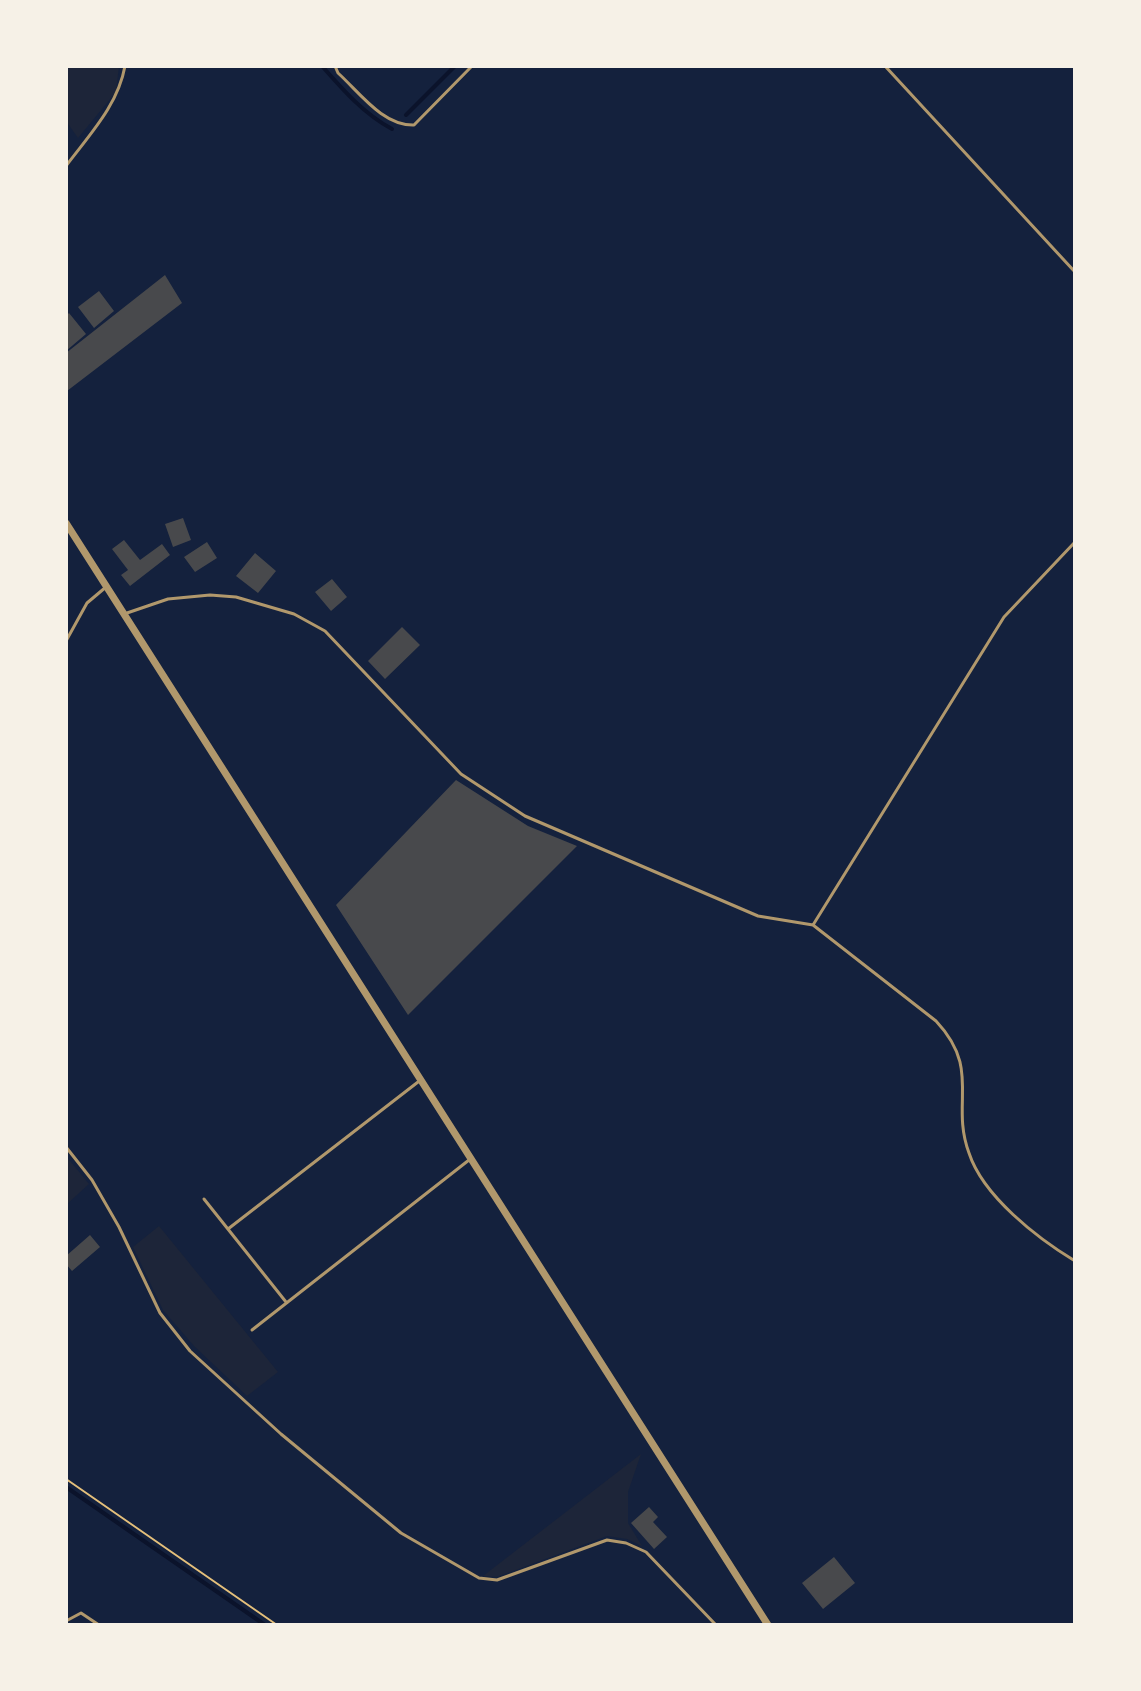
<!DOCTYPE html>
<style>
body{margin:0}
#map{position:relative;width:1141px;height:1691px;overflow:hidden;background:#14213d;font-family:"Times New Roman",serif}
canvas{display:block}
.frame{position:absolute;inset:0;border:68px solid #f6f1e7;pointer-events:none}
</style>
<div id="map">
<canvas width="1141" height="1691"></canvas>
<div class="frame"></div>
</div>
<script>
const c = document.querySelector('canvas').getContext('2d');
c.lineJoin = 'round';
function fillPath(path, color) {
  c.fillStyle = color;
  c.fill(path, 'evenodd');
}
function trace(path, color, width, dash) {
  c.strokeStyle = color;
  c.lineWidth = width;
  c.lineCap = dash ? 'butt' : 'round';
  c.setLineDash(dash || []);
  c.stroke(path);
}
const green = new Path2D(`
 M66,66h53l-3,26 -38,46 -12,-17z
 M66,1156l23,28 -23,21z
 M159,1226l119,146 -31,24 -53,-50 -31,-36 -30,-63z
 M641,1454l-13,38v31l14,23 -15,-7 -20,-3 -110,41 -14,-1z`);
const stream = new Path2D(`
 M322,66c21,24 42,48 70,63
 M406,115l49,-49
 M66,1487l199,138`);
const building = new Path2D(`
 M165,275l17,28 -115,88 -1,-38z
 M99,291l15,20 -20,17 -16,-21z
 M69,313l17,21 -20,17v-35z
 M183,518l8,22 -18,7 -8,-23z
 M124,540l16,20 22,-16 8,11 -40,31 -9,-11 7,-5 -16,-21z
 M207,542l10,16 -22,14 -11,-15z
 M255,553l21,18 -18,22 -22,-17z
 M332,579l15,18 -16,14 -16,-19z
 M402,627l18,18 -35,34 -17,-18z
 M456,780l72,46 49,20 -169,169 -72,-110z
 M90,1235l10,12 -28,24 -6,-7v-8z
 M649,1507l9,10 -5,5 14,15 -13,12 -23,-26z
 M834,1557l21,26 -32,26 -21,-26z`);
const path = new Path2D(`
 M66,1479l211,146`);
const service = new Path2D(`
 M335,66l3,7c22,20 45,53 76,52l58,-59
 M885,66l190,206
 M66,166c24,-32 52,-61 59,-100
 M127,613l41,-14 42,-4 26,2 58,17 31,17 136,143 64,42 233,100 55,9 123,96c46,49 14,81 33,132 14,43 68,85 106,108
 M66,641l21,-38 19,-16
 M813,925l191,-308 71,-75
 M66,1147l26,33 27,47 41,86 30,38 91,83 120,99 78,45 18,2 110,-40 19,3 20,9 70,73
 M204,1199l82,103
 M228,1229l190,-147
 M252,1330l217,-170
 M66,1621l15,-8 18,12`);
const tertiary = new Path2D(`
 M66,523l702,1102`);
fillPath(green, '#1d2539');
trace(stream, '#0b132b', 4);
fillPath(building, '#48494c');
trace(path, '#e5c07b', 2);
trace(service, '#b1986c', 3);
trace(tertiary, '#b1986c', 7);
</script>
